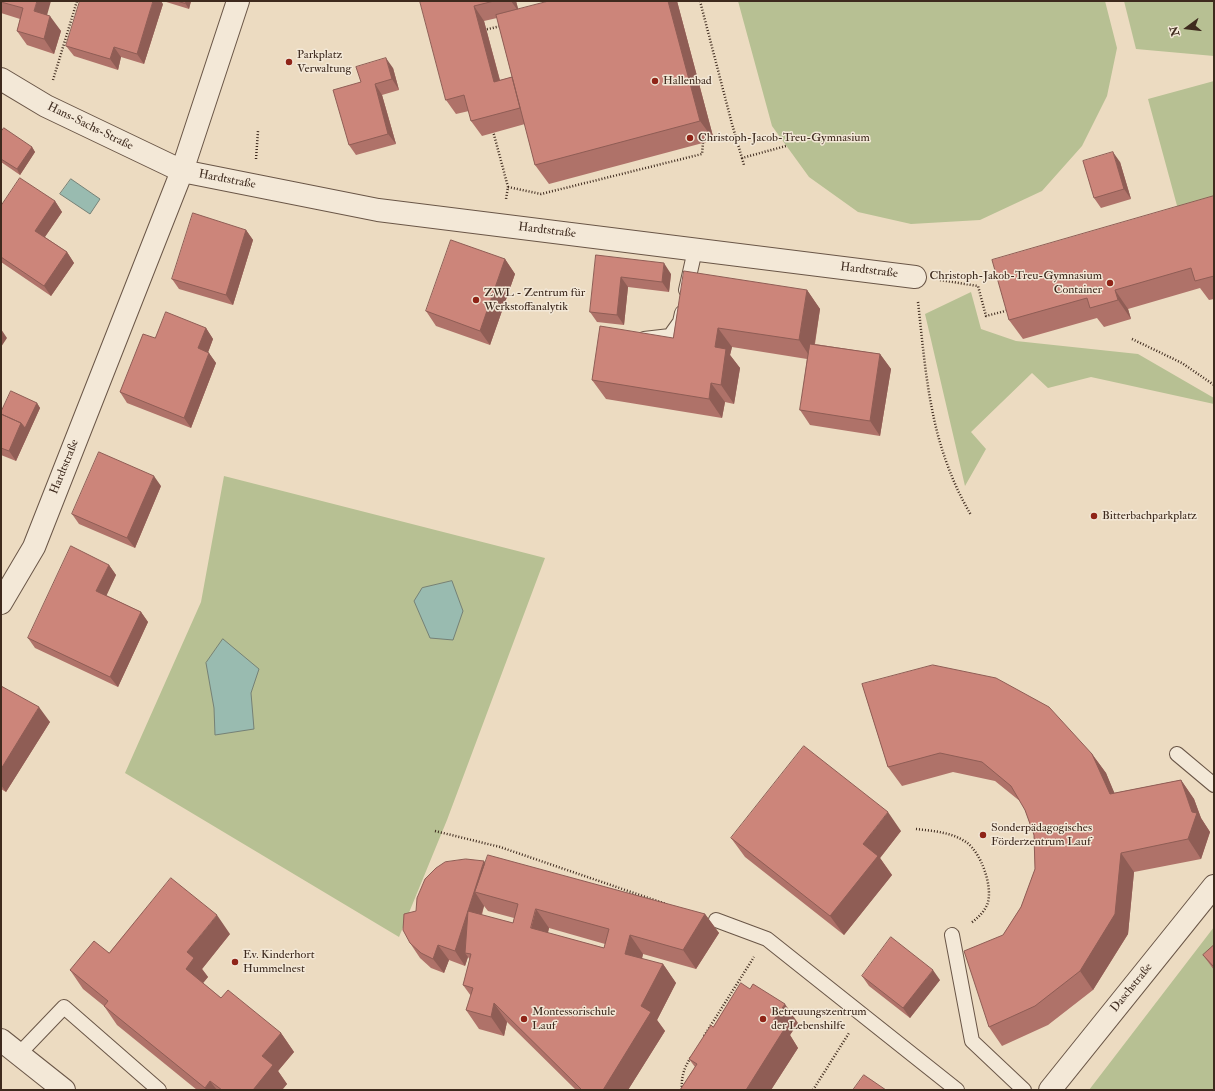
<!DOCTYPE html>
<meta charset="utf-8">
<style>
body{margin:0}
#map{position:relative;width:1215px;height:1091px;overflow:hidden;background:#ecdbc1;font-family:"IM FELL Double Pica",serif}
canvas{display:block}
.frame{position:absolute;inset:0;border:2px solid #3e2a1e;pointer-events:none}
.north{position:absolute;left:1167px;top:8px;width:40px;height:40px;-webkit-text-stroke:3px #f3e8d7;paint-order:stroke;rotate:255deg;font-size:11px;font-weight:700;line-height:16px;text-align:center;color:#3e2a1e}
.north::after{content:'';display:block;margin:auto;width:14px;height:18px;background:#3e2a1e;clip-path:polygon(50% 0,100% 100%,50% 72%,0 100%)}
</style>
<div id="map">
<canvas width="1215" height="1091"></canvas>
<div class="frame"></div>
<div class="north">N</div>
</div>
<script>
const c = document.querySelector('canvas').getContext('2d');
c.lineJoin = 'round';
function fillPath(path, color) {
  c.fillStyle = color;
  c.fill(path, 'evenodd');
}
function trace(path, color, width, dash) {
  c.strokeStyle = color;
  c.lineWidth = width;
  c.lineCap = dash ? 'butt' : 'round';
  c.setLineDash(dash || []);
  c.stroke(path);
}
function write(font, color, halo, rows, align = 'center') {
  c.font = font + ' "IM FELL Double Pica",serif';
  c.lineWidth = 3;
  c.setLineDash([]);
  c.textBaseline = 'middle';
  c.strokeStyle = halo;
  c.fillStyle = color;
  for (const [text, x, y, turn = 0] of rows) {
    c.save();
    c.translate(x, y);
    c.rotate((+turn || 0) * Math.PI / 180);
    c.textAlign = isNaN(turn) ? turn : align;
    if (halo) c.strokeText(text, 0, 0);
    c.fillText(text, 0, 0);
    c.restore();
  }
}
const green = new Path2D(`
 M738,1h367l12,47 -10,48 -25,50 -40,45 -62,29 -69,4 -53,-12 -49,-35 -37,-51z
 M1124,1h90v55l-78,-7z
 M1214,81v122l-35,10 -31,-114z
 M971,292l10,37 35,12 122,13 76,44v6l-123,-27 -43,11 -16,-15 -61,59 15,17 -21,37 -40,-172z
 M224,476l321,82 -98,262 -48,117 -274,-164 76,-171z
 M1214,927v163h-125z`);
const water = new Path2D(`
 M71,179l29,20 -10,15 -30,-20z
 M452,581l11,30 -10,29 -23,-2 -16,-37 8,-13z
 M223,639l36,30 -8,24 3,36 -39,6 -1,-27 -8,-45z`);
const path = new Path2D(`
 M700,1l32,123 10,34 44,-12
 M484,30l17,-4
 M53,80l24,-79
 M493,131l15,56 -2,12
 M742,158l2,7
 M256,159l2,-28
 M508,187l33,7 161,-40 1,-11
 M940,280l38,6 8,30 23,-6
 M918,302c4,36 7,72 14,107 7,37 20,74 39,106
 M1132,339l50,24 32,22
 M916,829c17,2 35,3 50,13 15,10 28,46 21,63 -4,8 -9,13 -16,18
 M435,831l65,16 166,57
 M704,1036l50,-79
 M682,1090c-1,-13 2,-22 9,-33
 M813,1090l36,-57`);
const service = new Path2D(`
 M686,290l9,-40
 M644,339l26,-3 10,-14 2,-9
 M1177,754l37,31
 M716,920l51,19 190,151
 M952,935l20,106 52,49
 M19,1054l45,-47 95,83`);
const minor = new Path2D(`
 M1,79l45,27 136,65 196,39 537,67
 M1,603l33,-56 148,-376 56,-170
 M1,1040l63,50
 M1050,1090l164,-204`);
const wall = new Path2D(`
 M1,1l46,14 14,16 -7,23 -27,-9 -10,-14 3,-12 -19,-6z
 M163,1h28l-2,8z
 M420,1h96l2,8 159,-8 37,139 -165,44 -14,-19 -10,-41 -43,12 -11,-15 -2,-10 -13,3 -10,-14zM497,18l15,59 -12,3 -16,-59z
 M163,4l-19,60 -23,-7 -3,13 -44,-14 -8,-10z
 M393,68l6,22 -17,5 14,49 -40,11 -7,-10 12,-63z
 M1,132l31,15 3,5 -15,23 -19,-13z
 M1120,162l11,37 -30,9 -7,-10z
 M1214,196v103l-5,1 -9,-12 -72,21 3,10 -27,8 -7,-9 -74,21 -14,-19z
 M55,201l7,11 -17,25 22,15 7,11 -23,33 -50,-34v-56z
 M246,230l7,10 -20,65 -54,-16 -7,-10z
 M596,255l75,19 -2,18 -41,-5 -4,38 -27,-3 -7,-10z
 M505,259l10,15 -25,71 -54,-19 -10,-15z
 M807,290l13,19 -5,35 65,10 11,15 -11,67 -70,-11 -10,-15 7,-51 -75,-12 -2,8 10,13 -6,36 -9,-2 -3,16 -116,-19 -14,-19 81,-42z
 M206,328l7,11 -5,13 8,11 -25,65 -64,-25 -7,-11 35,-54z
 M37,403l3,5 -24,53 -15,-6v-43z
 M161,486l-26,62 -56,-24 -7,-10z
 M109,565l7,10 -10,20 35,17 7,10 -30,65 -83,-39 -7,-10z
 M862,684l230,70 14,19 8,20 67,-13 13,19 7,19 9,14 -9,27 -67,13 -6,62 -35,56 -45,35 -46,21 -13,-19 14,-92 18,-28 14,-38 -1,-34 -9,-25 -4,-8 -26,-21 -42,-9 -51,14 -14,-19z
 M1,686l49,36 -44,70 -5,-3z
 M901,831l-21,27 12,17 -48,60 -99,-78 -14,-19z
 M485,863l220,51 14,19 -23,36 -53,-15 -1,5 21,5 13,19 -19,37 8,11 -37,59h-52l-69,-68 -3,14 -25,-7 -13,-19 5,-14 -8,-11 7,-25 -2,-3 -3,9 -16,-6 -5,13 -13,-5 -11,-10 -10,-15 6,-32zM484,906l4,5 26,7 -1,5 -31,-8zM549,928l56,16 -1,4 -56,-15z
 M230,934l-28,35 6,8 -5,6 18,15 60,35 13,19 -16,19 9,13 -5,6h-85l-80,-65 -13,-19 -21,-17 -13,-19z
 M1214,945v25l-11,-15z
 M862,976l78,4 -30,38 -41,-32z
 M798,1023l-8,12 8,13 -27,42h-91l15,-23 -6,-8 24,-32z`);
const shadedWall = new Path2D(`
 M37,1h14l-7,25 -10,-15z
 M153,1h8l2,3 -19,60 -7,-10z
 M186,1h5l-2,8 -4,-6z
 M511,1h5l3,11z
 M668,1h9l37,139 -14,-19z
 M474,6l10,15 20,75 -10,-14z
 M50,16l11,15 -7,23 -10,-15z
 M114,47l7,10 -3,13 -8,-11z
 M386,58l7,10 6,22 -7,-11z
 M375,84l7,11 14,49 -8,-10z
 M32,147l3,5 -15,23 -3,-6z
 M1113,152l7,10 11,37 -7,-10z
 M55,201l7,11 -20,29 -7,-10z
 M246,230l7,10 -20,65 -7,-10z
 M67,252l7,11 -23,33 -7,-10z
 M505,259l10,15 -25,71 -10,-14z
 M664,263l7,11 -2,18 -7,-10z
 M621,277l7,10 -4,38 -7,-10z
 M807,290l13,19 -8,51 -13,-20z
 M1115,290l13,19 3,10 -13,-19z
 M206,328l7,11 -7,19 -8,-10z
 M718,328l14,19 -2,8 10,13 -6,36 -13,-19 -6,-38z
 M1,329l6,9 -6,9z
 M209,353l7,10 -25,65 -7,-10z
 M880,354l11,15 -11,67 -10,-15z
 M711,383l14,19 -3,16 -13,-19z
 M37,403l3,5 -24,53 -7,-10 12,-28z
 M154,476l7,10 -26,62 -8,-10z
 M109,565l7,10 -12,26 -8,-10z
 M141,612l7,10 -30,65 -8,-10z
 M39,707l11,15 -44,70 -5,-7v-16z
 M1092,754l14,19 17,40 -13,-19z
 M1181,780l13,19 7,19 9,14 -9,27 -13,-20 4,-27z
 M888,812l13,19 -21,27 12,17 -48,60 -14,-19 33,-72z
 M1121,853l13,19 -6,62 -35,56 -13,-19z
 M484,861l10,15 -19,16 9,14 -15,47h-4l3,4 -3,9 -10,-15z
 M536,909l13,19 -5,19 -13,-19z
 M705,914l14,19 -23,36 -13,-19z
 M217,915l13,19 -28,35 6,8 -9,11 -13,-19 1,-17z
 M630,935l13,19 -5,19 -13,-19z
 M438,945l11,15 -5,13 -11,-14z
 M663,964l13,19 -19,37 8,11 -37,59h-25l38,-84z
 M933,970l7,10 -30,38 -7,-10z
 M494,1003l13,19 -3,14 -13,-19z
 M785,1004l13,19 -8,12 8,13 -27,42h-25l27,-69z
 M281,1033l13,19 -16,19 9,13 -5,6h-29l9,-34z
 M210,1081l7,9h-11l-1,-2z`);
const building = new Path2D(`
 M1,1h36l-3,10 16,5 -6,23 -27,-8 6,-23 -22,-6z
 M80,1h73l-16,53 -23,-7 -4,12 -44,-13z
 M177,1h9l-1,2z
 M420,1h74l-20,5 20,76 18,-5 8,31 -49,13 -7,-26 -18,5z
 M549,1h119l32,120 -165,44 -39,-150z
 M386,58l6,21 -17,5 13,50 -39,11 -16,-55 28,-8 -5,-15z
 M4,128l28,19 -15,22 -16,-10v-27z
 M1113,152l11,37 -30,9 -11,-37z
 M20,178l35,23 -20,30 32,21 -23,34 -43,-29v-51z
 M1214,196v80l-19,5 -4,-13 -76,22 3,10 -28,8 -3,-10 -78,22 -17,-60z
 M193,213l53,17 -20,65 -54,-16z
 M451,240l54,19 -25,72 -54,-20z
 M596,255l68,8 -2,19 -41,-5 -4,38 -27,-3z
 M684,271l123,19 -8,50 -81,-12 -3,19 11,2 -5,36 -10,-2 -2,16 -117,-19 8,-54 73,12z
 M166,312l40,16 -8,20 11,5 -25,65 -64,-26 23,-58 12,4z
 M810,344l70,10 -10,67 -70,-11z
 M11,391l26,12 -12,25 -4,-5 -20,-9v-2z
 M1,414l20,9 -12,28 -8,-3z
 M99,452l55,24 -27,62 -55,-24z
 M71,546l38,19 -13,26 45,21 -31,65 -82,-39z
 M933,665l63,13 53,29 43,47 18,40 71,-14 11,32 5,1 -9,26 -67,14 -6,61 -35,57 -45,35 -46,21 -25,-76 39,-16 18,-28 14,-38 -1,-34 -9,-25 -14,-24 -29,-24 -42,-9 -52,14 -26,-83z
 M1,686l38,21 -38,62z
 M804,746l84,66 -25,32 15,12 -48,60 -99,-78z
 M488,855l217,59 -22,36 -53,-15 -5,19 38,10 -22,42 10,6 -48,78h-21l-88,-87 -3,14 -25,-7 7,-22 -10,-3 8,-31 -6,-1 3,-42 45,12 5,-19 -43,-12zM536,909l73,20 -5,19 -73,-20z
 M466,859l18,2 -29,90 -17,-6 -5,14 -12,-6 -11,-10 -7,-13 1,-16 12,-3 1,-13 8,-19 11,-11 9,-6z
 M171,878l46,37 -30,37 7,6 -8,11 35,29 7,-8 53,43 -19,23 11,9 -20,25h-31l-12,-9 -5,7 -101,-82 4,-5 -38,-31 24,-29 15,12z
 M891,937l42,33 -30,38 -41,-32z
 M1214,945v22l-11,-12z
 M741,983l9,6 3,-5 32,20 -12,17 12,7 -39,62h-66l17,-26 -8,-5 22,-34 2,2z
 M864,1075l22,15h-33z`);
const markers = [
 [289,62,4,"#8f2418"],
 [655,81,4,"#8f2418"],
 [690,138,4,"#8f2418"],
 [1110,283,4,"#8f2418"],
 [476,300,4,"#8f2418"],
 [1094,516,4,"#8f2418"],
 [983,835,4,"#8f2418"],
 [235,962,4,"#8f2418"],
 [524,1019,4,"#8f2418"],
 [763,1019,4,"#8f2418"]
];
const poiNames = [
 ["Parkplatz",297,55],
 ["Verwaltung",297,69],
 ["Hallenbad",663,81],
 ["Christoph-Jacob-Treu-Gymnasium",698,138],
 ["Christoph-Jakob-Treu-Gymnasium",1102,276,"right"],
 ["Container",1102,290,"right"],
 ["ZWL - Zentrum für",484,293],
 ["Werkstoffanalytik",484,307],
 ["Bitterbachparkplatz",1102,516],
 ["Sonderpädagogisches",991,828],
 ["Förderzentrum Lauf",991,842],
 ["Ev. Kinderhort",243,955],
 ["Hummelnest",243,969],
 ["Montessorischule",532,1012],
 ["Lauf",532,1026],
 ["Betreuungszentrum",771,1012],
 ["der Lebenshilfe",771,1026]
];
const streetNames = [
 ["Hans-Sachs-Straße",90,127,26],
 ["Hardtstraße",227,180,11],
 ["Hardtstraße",547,231,7],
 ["Hardtstraße",869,271,7],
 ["Hardtstraße",65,467,-68],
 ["Daschstraße",1132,988,-51]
];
fillPath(green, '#b7c093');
fillPath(water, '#99bbb0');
trace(water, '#758176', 1);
trace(service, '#6a5647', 16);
trace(minor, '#6a5647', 24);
trace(path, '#3e2a1e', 2.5, [1, 2]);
trace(service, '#f3e8d7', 14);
trace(minor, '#f3e8d7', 22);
fillPath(wall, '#af7269');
fillPath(shadedWall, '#8f5d55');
fillPath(building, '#cc857a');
trace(building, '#8f5d55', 1);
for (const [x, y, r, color] of markers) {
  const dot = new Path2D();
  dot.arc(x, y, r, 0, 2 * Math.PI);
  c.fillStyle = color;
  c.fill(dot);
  trace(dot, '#f3e8d7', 1.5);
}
write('12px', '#3e2a1e', '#f3e8d7', poiNames, 'left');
write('12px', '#3e2a1e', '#f3e8d7', streetNames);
</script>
